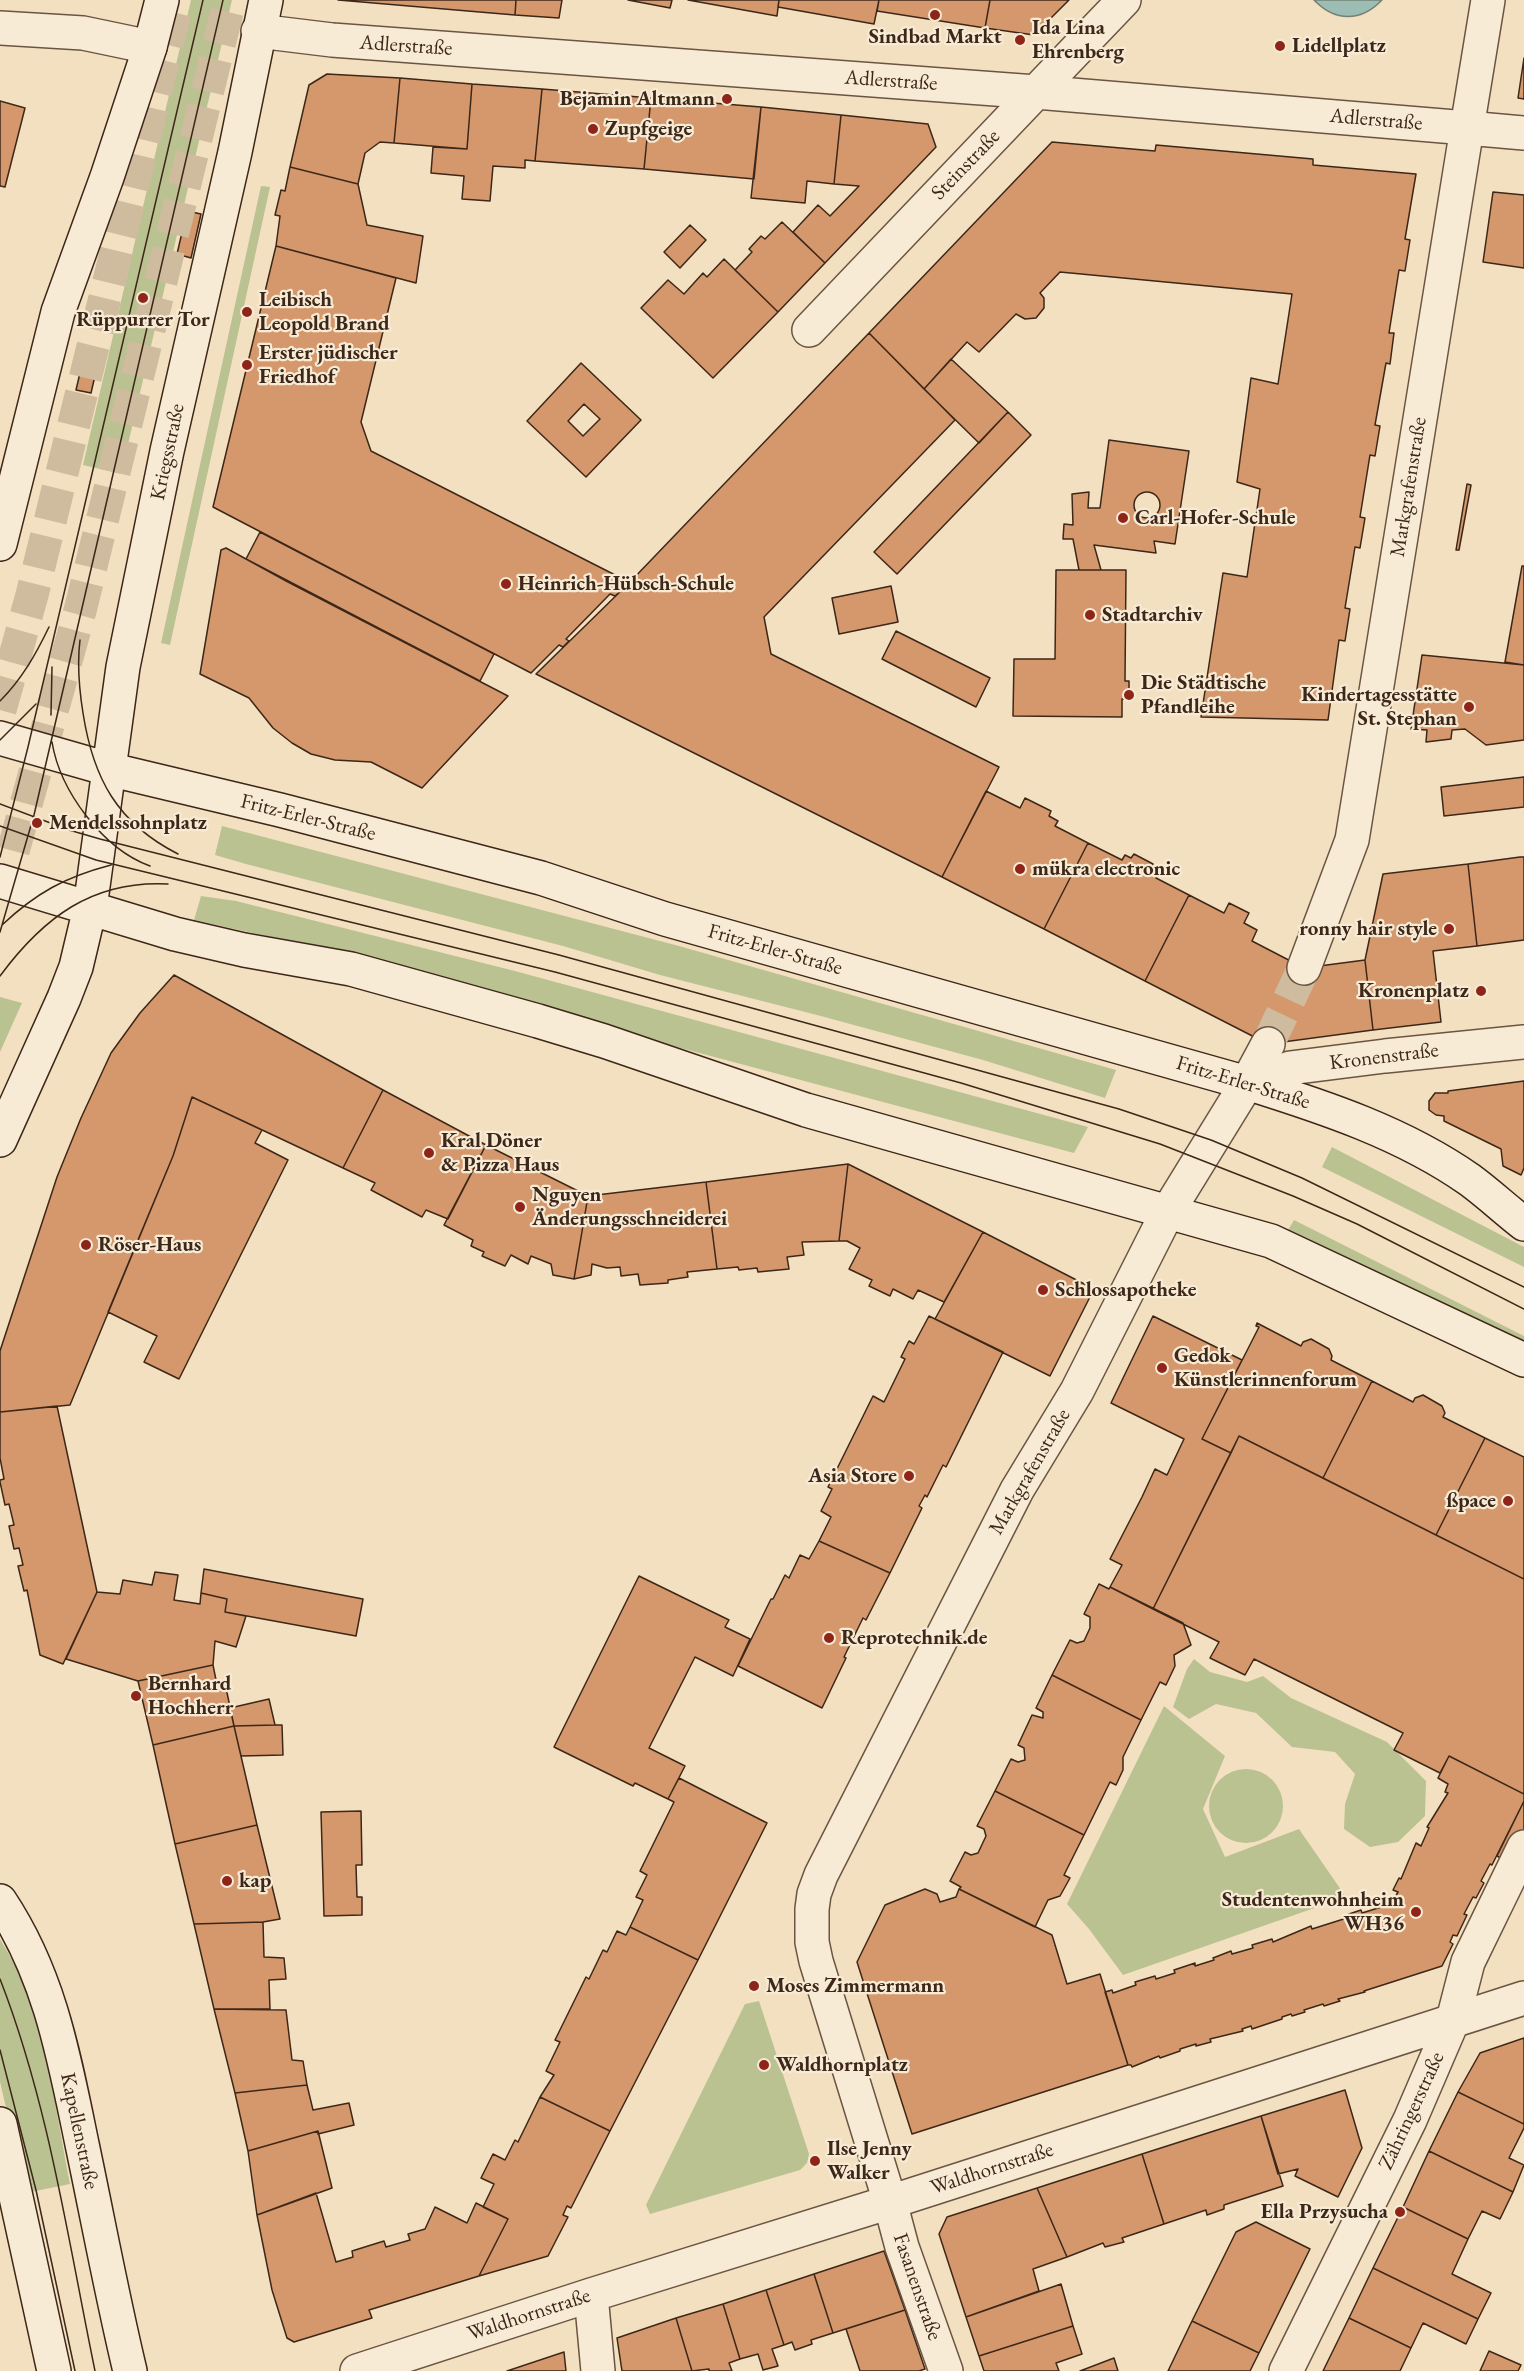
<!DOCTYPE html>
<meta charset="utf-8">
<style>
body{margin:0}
canvas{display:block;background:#f3e0c0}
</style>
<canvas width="1524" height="2371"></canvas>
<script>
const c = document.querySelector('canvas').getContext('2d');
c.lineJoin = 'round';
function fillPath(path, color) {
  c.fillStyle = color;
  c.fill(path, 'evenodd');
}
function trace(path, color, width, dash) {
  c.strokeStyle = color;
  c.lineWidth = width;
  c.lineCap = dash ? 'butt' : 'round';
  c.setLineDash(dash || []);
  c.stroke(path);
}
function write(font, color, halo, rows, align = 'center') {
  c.font = font + ' "EB Garamond",serif';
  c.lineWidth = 4.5;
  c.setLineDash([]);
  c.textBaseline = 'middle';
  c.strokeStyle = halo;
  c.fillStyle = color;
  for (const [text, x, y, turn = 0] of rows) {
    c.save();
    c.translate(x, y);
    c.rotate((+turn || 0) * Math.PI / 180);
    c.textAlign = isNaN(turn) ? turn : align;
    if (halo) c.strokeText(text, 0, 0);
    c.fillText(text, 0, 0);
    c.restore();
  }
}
const green = new Path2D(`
 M191,0h41l-111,474 -38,-9z
 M261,186l9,1 -100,458 -9,-2z
 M222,826l457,120 437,124 -11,28 -122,-38 -166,-45 -157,-40 -97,-29 -317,-82 -31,-9z
 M201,896l35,5 279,70 573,156 -14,26 -442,-118 -293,-83 -145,-32z
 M0,997l22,6 -22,49z
 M1332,1147l192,100v20l-202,-100z
 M1294,1220l230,116v10l-236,-116z
 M1194,1659l16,13 37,10 16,-6 28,22 96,44 39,39 -1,35 -27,26 -28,5 -26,-18 1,-25 10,-30 -20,-22 -43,-5 -36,-34 -40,-9 -27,15 -16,-12 14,-38z
 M1164,1706l61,50 -22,53 22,48 74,-28 47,68 -223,78 -34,-46 -22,-25z
 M1209 1806a37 37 0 1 1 74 0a37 37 0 1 1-74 0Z
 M0,1939c45,72 54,163 70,245l-44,9 -26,-111z
 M759,2001l50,153 -2,9 -7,7 -150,44 -4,-9 99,-201z`);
const water = new Path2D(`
 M1314,0h68c-21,22 -47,22 -68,0z`);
const building = new Path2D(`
 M338,0h178l-1,15z
 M516,0h46l-3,18 -44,-3z
 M628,0h44l-2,8z
 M688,0h91l-2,16z
 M779,0h100l-5,24 -96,-17z
 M879,0h111l-5,28 -108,-17z
 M990,0h79l-35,35 -49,-7z
 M1524,58v41l-6,-1z
 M327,74l73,4 -6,65 -14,-1 -15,11 -7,31 -68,-17 19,-82z
 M400,78l72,6 -5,65 -73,-6z
 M472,84l70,5 -7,72 -10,-1v8l-32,-2 -3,35 -28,-2 2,-23 -33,-3 2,-26 34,2z
 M542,89l109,9 -7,71 -109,-8z
 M651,98l110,9 -7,72 -110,-10z
 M0,101l25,7 -20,79 -5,-1z
 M761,107l80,8 -7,69 -27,-3 -2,22 -54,-5z
 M841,115l87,9 8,23 -111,116 -32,-31 25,-27 12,11 29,-30 -25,-2z
 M1052,142l103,9 1,-6 157,14v6l103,9 -11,65 5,1 -5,31 -6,-1 -10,63h5l-4,31 -4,-1 -11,62 5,1 -5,30 -5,-1 -10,62 5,1 -5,30 -5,-1 -10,61 5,1 -5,32 -6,-1 -11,80 -127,-3 22,-144 24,4 13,-88 -23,-7 14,-104 27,6 14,-90 -232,-22 -20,21 4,5v10l-8,10 -11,1 -9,-5 -37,38 -12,-10 -43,47 -55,-56z
 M290,167l68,17 9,41 56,11 -7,47 -140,-37 4,-30 -5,-1 6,-25 4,1z
 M1493,192l31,3v73l-41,-6z
 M187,211l14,3 -10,44 -14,-4z
 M782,222l43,41 -47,49 -43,-42 17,-18 -3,-3 12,-13 4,3z
 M690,225l16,15 -26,28 -16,-16z
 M276,246l120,32 -35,144 10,29 254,129 -8,7 5,3 -7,6 -5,-2 -44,45 3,2 -6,6 -4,-2 -28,28 -318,-166z
 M724,259l54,53 -65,66 -72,-70 27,-28 16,14 19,-21 4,4z
 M869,333l86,87 -191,197 7,37 228,113 -57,110 -406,-203 94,-92z
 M86,347l15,3 -10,43 -15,-3z
 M951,359l57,53 -29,31 -55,-54z
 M581,363l60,57 -55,57 -59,-56zM584,404l16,15 -17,17 -15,-15z
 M1008,412l23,23 -134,139 -23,-22z
 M1109,440l80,11 -14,93 -21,-3 2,12 -62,-8 7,25h-22l-6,-31h-10l1,-15 9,1 -1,-31 17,-2 -1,16h12z
 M1467,484l4,1 -12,65h-3z
 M1134 505a13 13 0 1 1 26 0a13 13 0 1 1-26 0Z
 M260,532l234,122 -14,27 -234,-122z
 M226,548l62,34 220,114 -86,92 -51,-26 -36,-2 -24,-6 -19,-11 -19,-15 -24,-30 -49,-24 21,-124z
 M1522,566h2v99l-19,-3z
 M1056,570h70l-1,111h4v18h-7v18l-109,-1 1,-57h41z
 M891,586l7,36 -59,12 -7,-36z
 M896,631l94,47 -14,29 -94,-48z
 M1422,655l102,10v75l-38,5 -21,-16 -13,1 -1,9 -25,3 1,-12 -16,-1z
 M1524,777v30l-80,9 -3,-29z
 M986,791l34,17 5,-10 26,13 -2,5 9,5 -3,5 33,17 -44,86 -102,-52z
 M1088,843l34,17 3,-5 6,3 3,-4 19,10 -2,4 8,5 -3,5 33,17 -44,86 -101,-52z
 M1520,857h4v83l-47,6 -9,-82z
 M1468,864l9,82 -44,5 8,71 -68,8 -8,-70 18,-86z
 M1189,895l35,18 5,-10 20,10 -5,10 13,7 -5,11 52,27 61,-8 8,70 -105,14 -123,-63z
 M174,975l209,115 -40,78 -151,-71 -19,59 -103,249 -70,7v-61l57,-174 24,-59 30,-65 29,-40z
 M1524,1081v87l-3,7 -18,-9 -2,-17 -57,-28v-5l-8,-1 -7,-5v-9l6,-8h13v-2z
 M383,1090l103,55 -38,74 -22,-9 -4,7 -51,-27 4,-7 -32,-15z
 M192,1097l70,33 -7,13 33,17 -109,219 -35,-17 13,-26 -49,-24 65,-156z
 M486,1145l102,51 -14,83 -21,-4 -2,-11 -20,-8 -3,8 -17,-9 -6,11 -23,-10 2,-4 -13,-6 2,-6 -29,-15z
 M848,1164l135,68 -39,70 -26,-12 -5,9 -20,-10 -3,7 -21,-10 3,-6 -23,-11 11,-21 -13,-7h-8z
 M848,1164l-9,77 -37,1 2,13 -17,2 2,12 -31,3 -1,-4 -18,2 -1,-3 -21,2 -11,-87z
 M706,1182l11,87 -30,3 1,5 -20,3v3l-28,2 -2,-11 -17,2 -1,-9 -13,1 -15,-4 -1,11 -17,4 14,-83z
 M983,1232l111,57 -44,87 -115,-57z
 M929,1316l74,36 -57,115 -3,-2 -16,32 -2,-2 -6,11 3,2 -32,65 -71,-32 12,-24 -10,-6 11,-22 -4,-2 45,-91 11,6 21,-43 -4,-2 8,-16 5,3z
 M1153,1316l89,44 -40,79 29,14 -78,156 -43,-22 12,-22 -12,-6 32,-62 13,-28 12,6 17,-36 -73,-36z
 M1257,1323l44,23 2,-4 8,-3 18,10 3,7 -1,4 41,21 -49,97 -84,-42 -8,17 -29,-14 57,-112 -3,-1z
 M1372,1381l41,21 2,-4 8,-3 19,11 3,7 -2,4 42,21 -49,97 -113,-57z
 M57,1406l40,186 -34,72 -23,-9 -13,-65 -3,1 -6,-25 5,-1 -4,-17 -5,1 -5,-23 5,-1 -5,-21 -4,1 -5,-23v-2l4,-1 -4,-21v-46z
 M1239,1436l285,143v215l-75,-38 -9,17 -46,-23 9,-17 -149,-74 -9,16 -35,-17 9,-16 -66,-33z
 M1485,1438l39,19v122l-88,-44z
 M819,1541l71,32 -24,47 -3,-2 -19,39 2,1 -24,50 -84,-42 33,-67h2l12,-24 4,3 11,-23 9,4z
 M204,1569l159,30 -7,37 -131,-24 2,-13 -26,-6z
 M155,1572l23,3 -4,25 26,4 1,-11 26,6 -2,13 21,4 -10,31 -21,-6 -2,24 -75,16 -72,-22 31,-67 23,2 3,-14 29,5z
 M639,1576l90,44 -4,7 25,12 -17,37 -38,-19 -46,91 36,18 -17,33 -33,-16 -2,3 -79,-39z
 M1099,1584l10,5 1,-2 73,36 8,22 -17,10 1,11 -9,19 -6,-3 -19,38 -89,-45 18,-35 7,3 7,-2 6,-13v-11l-6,-3z
 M213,1665l4,20 8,-2 9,43 -81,19 -15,-64z
 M1052,1675l89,45 -18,37v13l-7,15 -6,-3 -26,53 -89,-44 16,-32 7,3 7,-2 -1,-12 -6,-3 14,-30 11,3v-6l-7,-4z
 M269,1699l6,26 -41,1 -4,-18z
 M275,1725h7l1,30 -42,1 -7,-30z
 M234,1726l23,99 -82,19 -22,-99z
 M1449,1756l75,38v7l-32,64 -2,-1 -9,17 3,2 -8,15 -3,-1 -9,17 3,1 -10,21 -4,-1 -3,7 3,2 -11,22 -78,25 1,1 -27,7 2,2 -16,5 -1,-2 -19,6 1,2 -13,4 -1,-2 -9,3v2l-30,10 -1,-3 -9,3 1,2 -33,8 1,3 -15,4v-2l-16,5v2l-20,7 -1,-2 -27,11 -1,-2h-3l-23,-73 7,-2 1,3 23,-8 -1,-3 20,-6 1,3 19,-6 -1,-3 21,-7v3l19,-6 -1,-2 18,-7 1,3 21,-6 -1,-3 20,-6 1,3 38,-16 1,3 38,-12 -1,-3 12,-4 1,3 29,-9 7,-12 -5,-2 6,-12 2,1 15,-36 5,3 8,-18 -2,-1 21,-34 -3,-1 3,-8 -10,-6z
 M679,1778l88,45 -69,137 -68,-33 13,-27 -7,-3 11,-22 -7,-4 34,-69 -6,-3z
 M995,1791l89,44 -20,40 6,3 -10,18 -12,4 -13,27 -76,-38 2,-2 -11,-6 15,-29 6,3 7,-2 8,-17 -2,-7 -7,-3z
 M1524,1801v69l-27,-14z
 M361,1811l1,54h-6l1,32h5v18l-38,1 -3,-104z
 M257,1825l23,94 -17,3 -69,2 -19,-80z
 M925,1889l12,5 3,8 16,-5 3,-8 93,46 15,49 33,-10 28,91 -216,69 -55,-172 28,-57z
 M263,1922l1,35 20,1 2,21 -17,1 1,29h-56l-20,-85z
 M630,1927l68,33 -88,171 -70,-34 14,-22 -8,-4 14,-29 -5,-2 31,-63 3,2 14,-29 4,2 10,-21 9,4z
 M214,2009l72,1 6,50 11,1 4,24 -72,8z
 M1524,2038v86l-66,-32 22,-39z
 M307,2085l6,25 36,-7 5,22 -36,9v-3l-70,20 -13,-58z
 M1345,2090l17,58 -24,49 -43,-21 3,-7 -20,5 -17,-58z
 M1458,2092l66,32v4l-15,30 15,7 -11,27 -84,-41z
 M540,2097l70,34 -39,77 -4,-2 -4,9 5,2 -20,39 -69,20 29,-57 -25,-12 11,-23 -13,-6 12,-24 12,6 10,-20 3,2z
 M1261,2116l22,70 -59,19v4l-17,6 -1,-5 -42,14 -22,-70z
 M318,2131l14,57 -75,27 -9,-64z
 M1429,2151l84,41 -13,27 -18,-8 -14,28 -65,-32z
 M1142,2154l22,70 -42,14 2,4 -19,5 -2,-4 -36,14 -30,-69z
 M1037,2188l30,69 -34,12 6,22 -73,26 -27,-83 8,-17z
 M316,2193l20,69 17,-5 -1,-6 32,-10 2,6 24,-7 -2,-6 17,-5 10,-22 32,16 9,-20 32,16 -29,57 -110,34 3,8 -78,24 -7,-4 -15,-48 -15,-75z
 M1403,2207l65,32 -16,35 39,19 -13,26 -105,-51z
 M1256,2222l54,27 -51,104 -67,-32 44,-89z
 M884,2251l21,59 -72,23 -19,-59z
 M1373,2268l105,51 -12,25 -43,-21 -12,25 -62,-30z
 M814,2274l19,59 -22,7 1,4 -17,6 -3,-8 -8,3 -18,-55z
 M1061,2284l12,42 -94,30 -13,-39z
 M766,2290l18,55 -12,4 6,17 -15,4 -5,-16 -18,5 -17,-55z
 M723,2304l17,55 -11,4 3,8h-23v-2l-17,2 -16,-53z
 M905,2310l20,59 -6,2h-59l-14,-42z
 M676,2318l16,53h-70l-5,-33z
 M1349,2318l62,30 -11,23h-77z
 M1192,2321l67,32 -9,18h-82z
 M1073,2326l9,28 -26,9 3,8h-75l-5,-15z
 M1489,2351l32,14 -3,6h-38z
 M564,2352l2,19h-59z
 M1114,2358l4,13h-38z`);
const minorTunnel = new Path2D(`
 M1268,1044l36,-76`);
const primaryTunnel = new Path2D(`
 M0,710l32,-115 146,-595
 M0,898l81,-291 149,-607`);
const pedestrian = new Path2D(`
 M809,330l227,-238 431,36 21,-128
 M1247,1083l43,-15 95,-12 139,-14
 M1453,2020l15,-58 56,-115
 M890,2202l12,45 44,124`);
const minor = new Path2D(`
 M0,28l83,5 67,14
 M258,31l74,9 704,52 88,-92
 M1304,968l48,-128 115,-712 57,5
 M890,2202l-74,-241 -4,-19v-33l2,-15 7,-19 196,-385 60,-99 90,-178 80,-130 21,-39
 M591,2295l7,76
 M357,2371l234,-76 299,-93 634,-204
 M1286,2371l124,-251 43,-100`);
const secondary = new Path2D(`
 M0,544l58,-232 49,-135 43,-130 12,-47
 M0,738l108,31 172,41 261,68 124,41 582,164c77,24 156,50 223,97 19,14 36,30 54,44
 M0,881l175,53 69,16 107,19 187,52 66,20 202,69 465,131 253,119
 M0,1140l64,-142 12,-31 14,-59 33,-241 44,-216 68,-299 31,-152
 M0,1901c50,75 64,156 82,243 16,76 30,152 48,227
 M0,2124l54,247`);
const tram = new Path2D(`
 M80,640c-3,24 -1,48 3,73 10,65 34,110 95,141
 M0,701c22,-22 36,-47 49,-74
 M51,715l1,-48
 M0,740l36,-36
 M52,742c8,49 51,107 98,124
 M0,804l69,26 31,9 459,116 560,154 92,31 91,38 222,109
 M0,826l96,34 459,112 406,111 199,61 133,52 64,28 167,85
 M0,857l28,-110 175,-747
 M2,925c34,-32 63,-48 109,-60
 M0,932l34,-117 189,-815
 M0,976c43,-58 92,-96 168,-92
 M0,1979c49,126 68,261 95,392
 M0,2050l36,140 39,181`);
const markers = [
 [935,15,6,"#8f2418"],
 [1020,40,6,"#8f2418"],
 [1280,46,6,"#8f2418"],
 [727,99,6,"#8f2418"],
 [593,129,6,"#8f2418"],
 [143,298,6,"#8f2418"],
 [247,312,6,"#8f2418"],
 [247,365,6,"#8f2418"],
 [1123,518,6,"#8f2418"],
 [506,584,6,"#8f2418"],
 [1090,615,6,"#8f2418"],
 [1129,695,6,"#8f2418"],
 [1469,707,6,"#8f2418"],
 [37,823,6,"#8f2418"],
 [1020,869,6,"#8f2418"],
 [1449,929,6,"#8f2418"],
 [1481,991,6,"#8f2418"],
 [429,1153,6,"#8f2418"],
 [520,1207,6,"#8f2418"],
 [86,1245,6,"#8f2418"],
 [1043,1290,6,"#8f2418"],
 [1162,1368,6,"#8f2418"],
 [909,1476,6,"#8f2418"],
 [1508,1501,6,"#8f2418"],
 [829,1638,6,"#8f2418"],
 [136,1696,6,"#8f2418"],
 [227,1881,6,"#8f2418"],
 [1416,1912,6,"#8f2418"],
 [754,1986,6,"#8f2418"],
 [764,2065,6,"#8f2418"],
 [815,2161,6,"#8f2418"],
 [1400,2212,6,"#8f2418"]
];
const poiNames = [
 ["Ida Lina",1032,28],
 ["Ehrenberg",1032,52],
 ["Sindbad Markt",935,37,"center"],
 ["Lidellplatz",1292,46],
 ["Bejamin Altmann",715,99,"right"],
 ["Zupfgeige",605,129],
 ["Leibisch",259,300],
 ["Leopold Brand",259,324],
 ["Rüppurrer Tor",143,320,"center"],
 ["Erster jüdischer",259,353],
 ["Friedhof",259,377],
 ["Carl-Hofer-Schule",1135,518],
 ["Heinrich-Hübsch-Schule",518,584],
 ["Stadtarchiv",1102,615],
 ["Die Städtische",1141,683],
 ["Pfandleihe",1141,707],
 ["Kindertagesstätte",1457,695,"right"],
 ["St. Stephan",1457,719,"right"],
 ["Mendelssohnplatz",49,823],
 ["mükra electronic",1032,869],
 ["ronny hair style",1437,929,"right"],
 ["Kronenplatz",1469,991,"right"],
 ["Kral Döner",441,1141],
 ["& Pizza Haus",441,1165],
 ["Nguyen",532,1195],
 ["Änderungsschneiderei",532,1219],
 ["Röser-Haus",98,1245],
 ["Schlossapotheke",1055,1290],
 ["Gedok",1174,1356],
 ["Künstlerinnenforum",1174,1380],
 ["Asia Store",897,1476,"right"],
 ["ßpace",1496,1501,"right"],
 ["Reprotechnik.de",841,1638],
 ["Bernhard",148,1684],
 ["Hochherr",148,1708],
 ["kap",239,1881],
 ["Studentenwohnheim",1404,1900,"right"],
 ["WH36",1404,1924,"right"],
 ["Moses Zimmermann",766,1986],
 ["Waldhornplatz",776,2065],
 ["Ilse Jenny",827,2149],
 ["Walker",827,2173],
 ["Ella Przysucha",1388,2212,"right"]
];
const streetNames = [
 ["Adlerstraße",406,46,4],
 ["Adlerstraße",891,81,4],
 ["Adlerstraße",1376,120,5],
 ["Steinstraße",966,165,-46],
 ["Kriegsstraße",168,452,-78],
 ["Markgrafenstraße",1409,487,-81],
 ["Fritz-Erler-Straße",308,818,14],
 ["Fritz-Erler-Straße",775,950,16],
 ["Kronenstraße",1384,1057,-7],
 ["Fritz-Erler-Straße",1243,1083,17],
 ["Markgrafenstraße",1030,1472,-60],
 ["Zähringerstraße",1412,2111,-65],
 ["Kapellenstraße",79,2131,78],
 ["Waldhornstraße",992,2169,-18],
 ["Fasanenstraße",917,2287,71],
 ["Waldhornstraße",529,2315,-18]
];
fillPath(green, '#bbc292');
fillPath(water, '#9bbdb3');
trace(water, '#758175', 1.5);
fillPath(building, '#d5976c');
trace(building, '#3d2718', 1.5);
trace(minorTunnel, '#cfbb9e', 33, [33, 16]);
trace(primaryTunnel, '#cfbb9e', 33, [33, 16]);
trace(pedestrian, '#6a5542', 36);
trace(minor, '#6a5542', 36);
trace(secondary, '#3d2718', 36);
trace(pedestrian, '#f7ebd6', 33);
trace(minor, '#f7ebd6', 33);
trace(secondary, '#f7ebd6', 33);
trace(tram, '#3d2718', 1.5);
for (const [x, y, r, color] of markers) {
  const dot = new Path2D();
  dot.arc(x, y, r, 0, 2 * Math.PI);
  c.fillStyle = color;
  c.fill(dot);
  trace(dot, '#f7ebd6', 2);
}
write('bold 21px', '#3d2718', '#f7ebd6', poiNames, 'left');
write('21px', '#3d2718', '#f7ebd6', streetNames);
</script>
